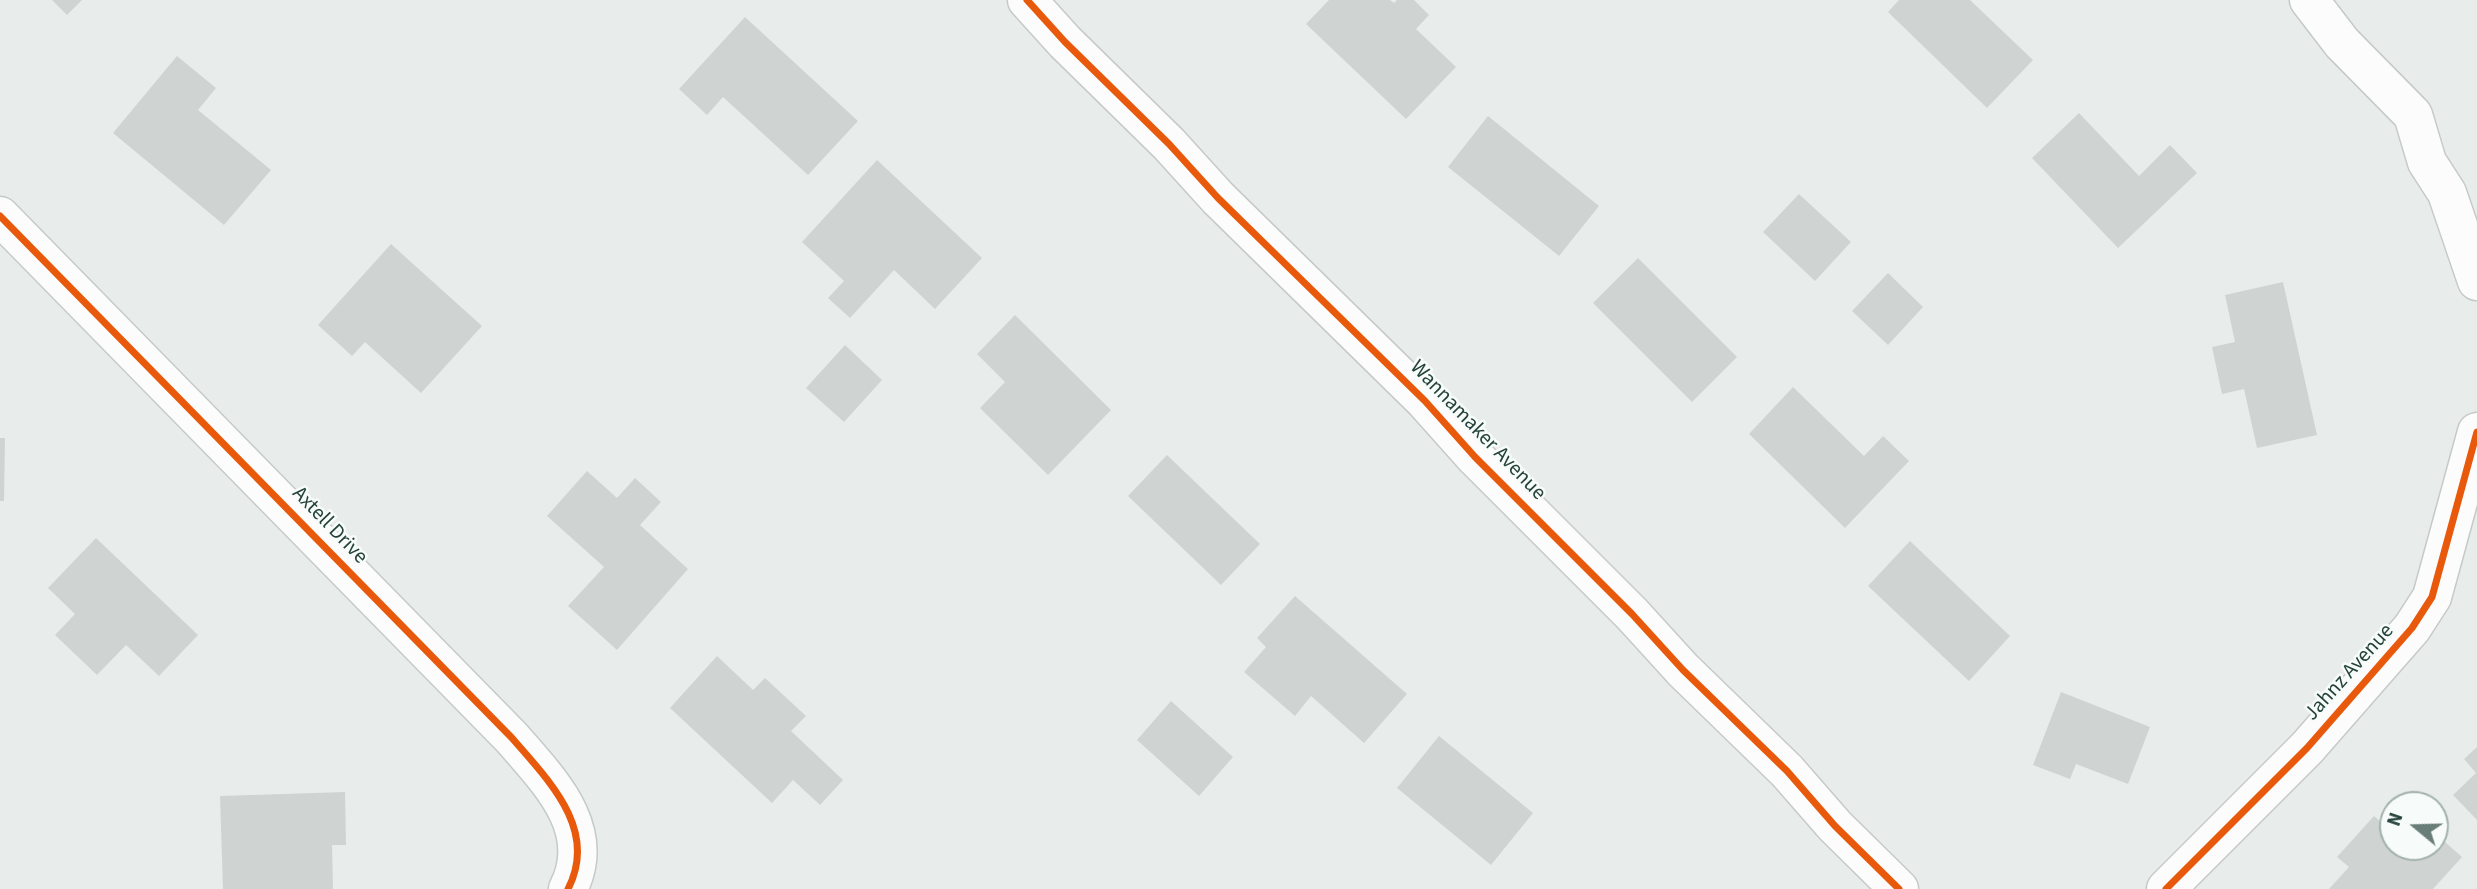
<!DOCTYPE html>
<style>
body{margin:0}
#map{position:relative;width:2477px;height:889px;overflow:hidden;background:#e8edeb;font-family:"Source Sans 3",sans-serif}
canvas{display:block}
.north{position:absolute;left:2379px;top:791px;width:70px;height:70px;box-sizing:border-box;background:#f7fbf9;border:2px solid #a3b1ad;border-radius:50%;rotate:289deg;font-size:19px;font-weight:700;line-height:28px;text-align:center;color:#24423a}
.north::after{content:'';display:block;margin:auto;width:24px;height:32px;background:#697e78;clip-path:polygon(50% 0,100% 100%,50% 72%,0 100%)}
</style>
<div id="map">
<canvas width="2477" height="889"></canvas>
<div class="north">N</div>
</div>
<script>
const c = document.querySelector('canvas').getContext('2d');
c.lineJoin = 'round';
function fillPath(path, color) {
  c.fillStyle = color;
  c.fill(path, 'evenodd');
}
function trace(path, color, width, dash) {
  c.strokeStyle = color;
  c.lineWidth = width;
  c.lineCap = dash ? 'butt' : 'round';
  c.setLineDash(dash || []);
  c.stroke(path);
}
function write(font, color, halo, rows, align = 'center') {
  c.font = font + ' "Source Sans 3",sans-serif';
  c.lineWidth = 5;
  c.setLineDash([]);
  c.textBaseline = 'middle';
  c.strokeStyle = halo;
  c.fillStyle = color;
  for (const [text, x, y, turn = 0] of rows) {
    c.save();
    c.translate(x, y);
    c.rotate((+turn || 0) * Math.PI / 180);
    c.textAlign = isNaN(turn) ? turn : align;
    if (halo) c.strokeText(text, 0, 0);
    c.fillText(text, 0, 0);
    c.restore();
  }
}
const building = new Path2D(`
 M52,0h30l-15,15z
 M1329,0h61l4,3 3,-3h17l15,15 -13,14 40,38 -50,52 -100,-95z
 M1899,0h71l63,60 -46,48 -99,-96z
 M745,17l113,104 -50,54 -85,-78 -16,18 -28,-26z
 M177,56l39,32 -18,22 73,60 -47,55 -111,-92z
 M2079,113l60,63 31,-31 27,28 -79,75 -86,-90z
 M1488,116l111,90 -40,50 -111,-89z
 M877,160l105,98 -47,51 -41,-39 -44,48 -22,-20 16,-17 -42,-39z
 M1799,194l52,48 -36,39 -52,-49z
 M391,244l91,82 -61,67 -56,-51 -13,14 -34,-31z
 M1638,258l99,99 -45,45 -99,-99z
 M1888,273l35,34 -35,38 -36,-34z
 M2283,282l34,153 -60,13 -13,-59 -22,5 -10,-47 23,-5 -10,-47z
 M1015,315l96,95 -63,65 -68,-67 25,-26 -28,-28z
 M845,345l37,35 -38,42 -38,-34z
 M1793,387l71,69 19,-20 26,25 -64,67 -96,-94z
 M0,438h5l-1,63h-4z
 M1167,455l93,89 -39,41 -93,-89z
 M587,471l30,27 18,-20 26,24 -21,23 48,44 -71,81 -49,-44 36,-39 -57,-51z
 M96,538l102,97 -39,41 -33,-31 -29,30 -42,-40 20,-21 -27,-26z
 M1910,541l100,95 -41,45 -101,-95z
 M1295,596l112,98 -43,49 -53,-47 -16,20 -51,-44 22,-25 -9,-9z
 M717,656l36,34 12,-12 41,38 -15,15 52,49 -23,25 -27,-25 -21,23 -102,-95z
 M2061,692l89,35 -22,57 -52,-20 -6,15 -37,-14z
 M1171,701l62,56 -34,39 -62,-56z
 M1439,736l94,77 -42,52 -94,-77z
 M2477,747v73l-24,-25 23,-22 -12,-14z
 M345,792l1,53h-14l1,44h-110l-3,-93z
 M2374,816l17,14 2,-2v19h42v-14l27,24 -29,32h-104l20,-22 -12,-10z`);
const street = new Path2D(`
 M1027,0l38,42 104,102 49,54 207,203 50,56 157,157 51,56 104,101 48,55 64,63
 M2309,0l33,43 71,72 14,47 20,31 30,88
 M2166,889l141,-141 105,-120 20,-31 45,-165`);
const secondary = new Path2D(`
 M0,216l512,522c36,42 87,91 56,151`);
const cycleway = new Path2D(`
 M1027,0l38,42 104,102 49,54 207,203 50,56 157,157 51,56 104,101 48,55 64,63
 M0,216l512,522c36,42 87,91 56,151
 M2166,889l141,-141 105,-120 20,-31 45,-165`);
const streetNames = [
 ["Wannamaker Avenue",1477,431,46],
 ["Axtell Drive",329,526,46],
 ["Jahnz Avenue",2350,673,-48]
];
fillPath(building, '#cfd4d2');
trace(street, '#c5cac8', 41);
trace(secondary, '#c3cbc8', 41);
trace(street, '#fcfcfc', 38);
trace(secondary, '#fcfcfc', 38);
trace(cycleway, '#e8590c', 7);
write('21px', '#24423a', '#f7fbf9', streetNames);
</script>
